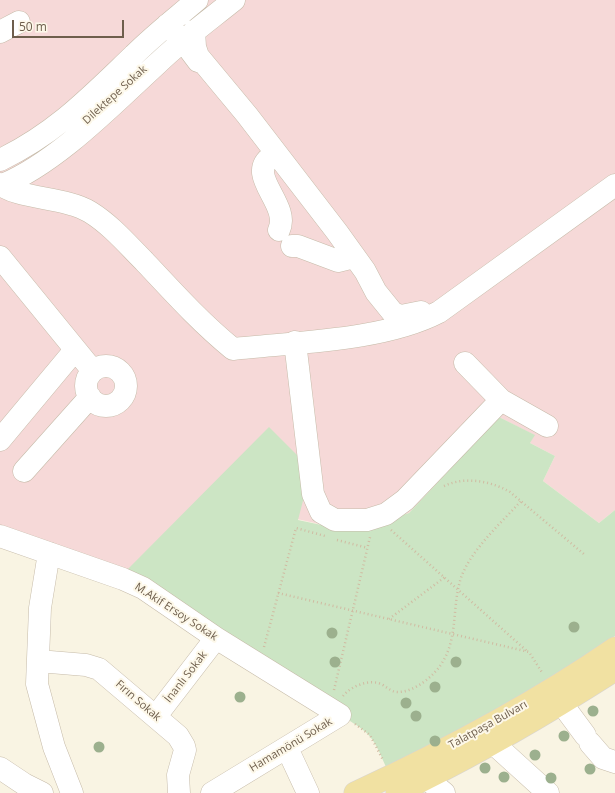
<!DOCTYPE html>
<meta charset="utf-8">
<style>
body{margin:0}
#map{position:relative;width:615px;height:793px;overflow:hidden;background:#f9f4e3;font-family:"Open Sans",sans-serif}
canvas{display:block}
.scale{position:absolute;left:12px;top:20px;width:112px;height:18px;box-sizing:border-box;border:2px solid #6e5e4c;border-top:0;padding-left:5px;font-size:12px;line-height:14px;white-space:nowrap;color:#6e5e4c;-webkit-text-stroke:3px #fdf8e9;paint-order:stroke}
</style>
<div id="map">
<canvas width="615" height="793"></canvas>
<div class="scale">50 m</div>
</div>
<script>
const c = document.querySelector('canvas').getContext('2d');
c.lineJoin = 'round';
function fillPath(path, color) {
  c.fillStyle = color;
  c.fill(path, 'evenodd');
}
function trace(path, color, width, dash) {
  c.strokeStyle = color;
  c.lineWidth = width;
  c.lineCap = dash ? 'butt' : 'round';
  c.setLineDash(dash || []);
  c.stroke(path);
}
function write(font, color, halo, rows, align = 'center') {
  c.font = font + ' "Open Sans",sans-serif';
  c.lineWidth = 4;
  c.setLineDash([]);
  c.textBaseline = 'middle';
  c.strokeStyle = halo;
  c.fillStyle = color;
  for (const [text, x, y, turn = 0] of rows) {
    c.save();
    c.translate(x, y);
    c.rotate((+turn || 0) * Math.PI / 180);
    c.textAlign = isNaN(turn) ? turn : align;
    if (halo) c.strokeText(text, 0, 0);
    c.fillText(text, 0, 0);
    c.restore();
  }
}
const medical = new Path2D(`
 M0,0h615v510l-16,13 -56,-42 12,-25 -25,-13 4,-8 -35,-18 -90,96 -59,18 -53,-12 8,-26 -178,77 -127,-43z`);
const green = new Path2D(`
 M499,417l36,18 -5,8 25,13 -12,25 56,42 16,-13v126l-68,45 -133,74 -28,12c-14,-33 -16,-34 -46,-52l-213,-145 142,-143 31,31 5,35 -7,27 52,11 59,-18z`);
const path = new Path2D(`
 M444,486c21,-10 47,-5 66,6l75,63
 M391,530l137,122
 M337,540l31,8
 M278,593l251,59 14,22
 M389,619l56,-42
 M264,647l32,-119 29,8
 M334,690l36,-153
 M343,696c8,-10 26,-17 38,-12 6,3 10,8 17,8 13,0 28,-10 37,-20 26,-28 15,-65 27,-97 11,-27 40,-53 59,-74
 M355,724l15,11 13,25`);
const minor = new Path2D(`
 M167,25l16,16 15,20
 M194,31l1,16 3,9 49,59 90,117 28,39 11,21 17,21 8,3 20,-4
 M0,32l19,-10
 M272,156c-28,19 19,48 7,74
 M0,160c56,-27 90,-63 134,-105 20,-20 42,-37 63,-55
 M0,184c18,15 66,13 90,28 21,13 37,32 54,49 29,31 56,61 89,88 63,-7 150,-8 206,-37l176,-127
 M0,186c57,-23 113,-82 158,-123 24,-23 50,-42 76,-63
 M292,246h6l40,15 12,-3
 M0,257l93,114
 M295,342l18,152 8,18 14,8h32l19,-6 19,-14 96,-100 46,26
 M465,363l36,37
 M86 386a20 20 0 1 1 40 0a20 20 0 1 1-40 0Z
 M0,440l75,-90
 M24,471l66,-74
 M0,536l123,43 20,9 73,50 124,77 -128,78
 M49,553l-9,55 -3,76 17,63 18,46
 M38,661l48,4 13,4 79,67 6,10 1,4 -7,25 1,18
 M562,704l23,31
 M156,716l60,-78
 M493,743l55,50
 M590,743l13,15 12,4
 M287,748l21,45
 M0,768l24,16 18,9
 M427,779l17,14`);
const major = new Path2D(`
 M355,793c90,-42 179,-89 260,-145
 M397,793c75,-36 148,-78 218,-123`);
const trees = [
 [574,627],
 [332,633],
 [335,662],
 [456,662],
 [435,687],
 [240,697],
 [406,703],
 [593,711],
 [416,716],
 [564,736],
 [435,741],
 [99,747],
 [535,755],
 [485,768],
 [590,769],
 [504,777],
 [551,778]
];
const streetNames = [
 ["Dilektepe Sokak",115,95,-42],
 ["M.Akif Ersoy Sokak",176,612,33],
 ["İnanlı Sokak",186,677,-52],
 ["Fırın Sokak",138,701,41],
 ["Talatpaşa Bulvarı",488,725,-29],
 ["Hamamönü Sokak",291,745,-31]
];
fillPath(medical, '#f6d9d8');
fillPath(green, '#cce5c4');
trace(minor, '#c6bba9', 23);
trace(major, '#d9d5d0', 23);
trace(path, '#d0bba2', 2.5, [1, 3]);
trace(minor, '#fff', 22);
trace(major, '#f1e1a2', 22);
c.fillStyle = '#9cb08e';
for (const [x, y] of trees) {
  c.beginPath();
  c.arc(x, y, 5.5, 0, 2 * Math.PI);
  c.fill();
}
write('11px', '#6e5e4c', '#fdf8e9', streetNames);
</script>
